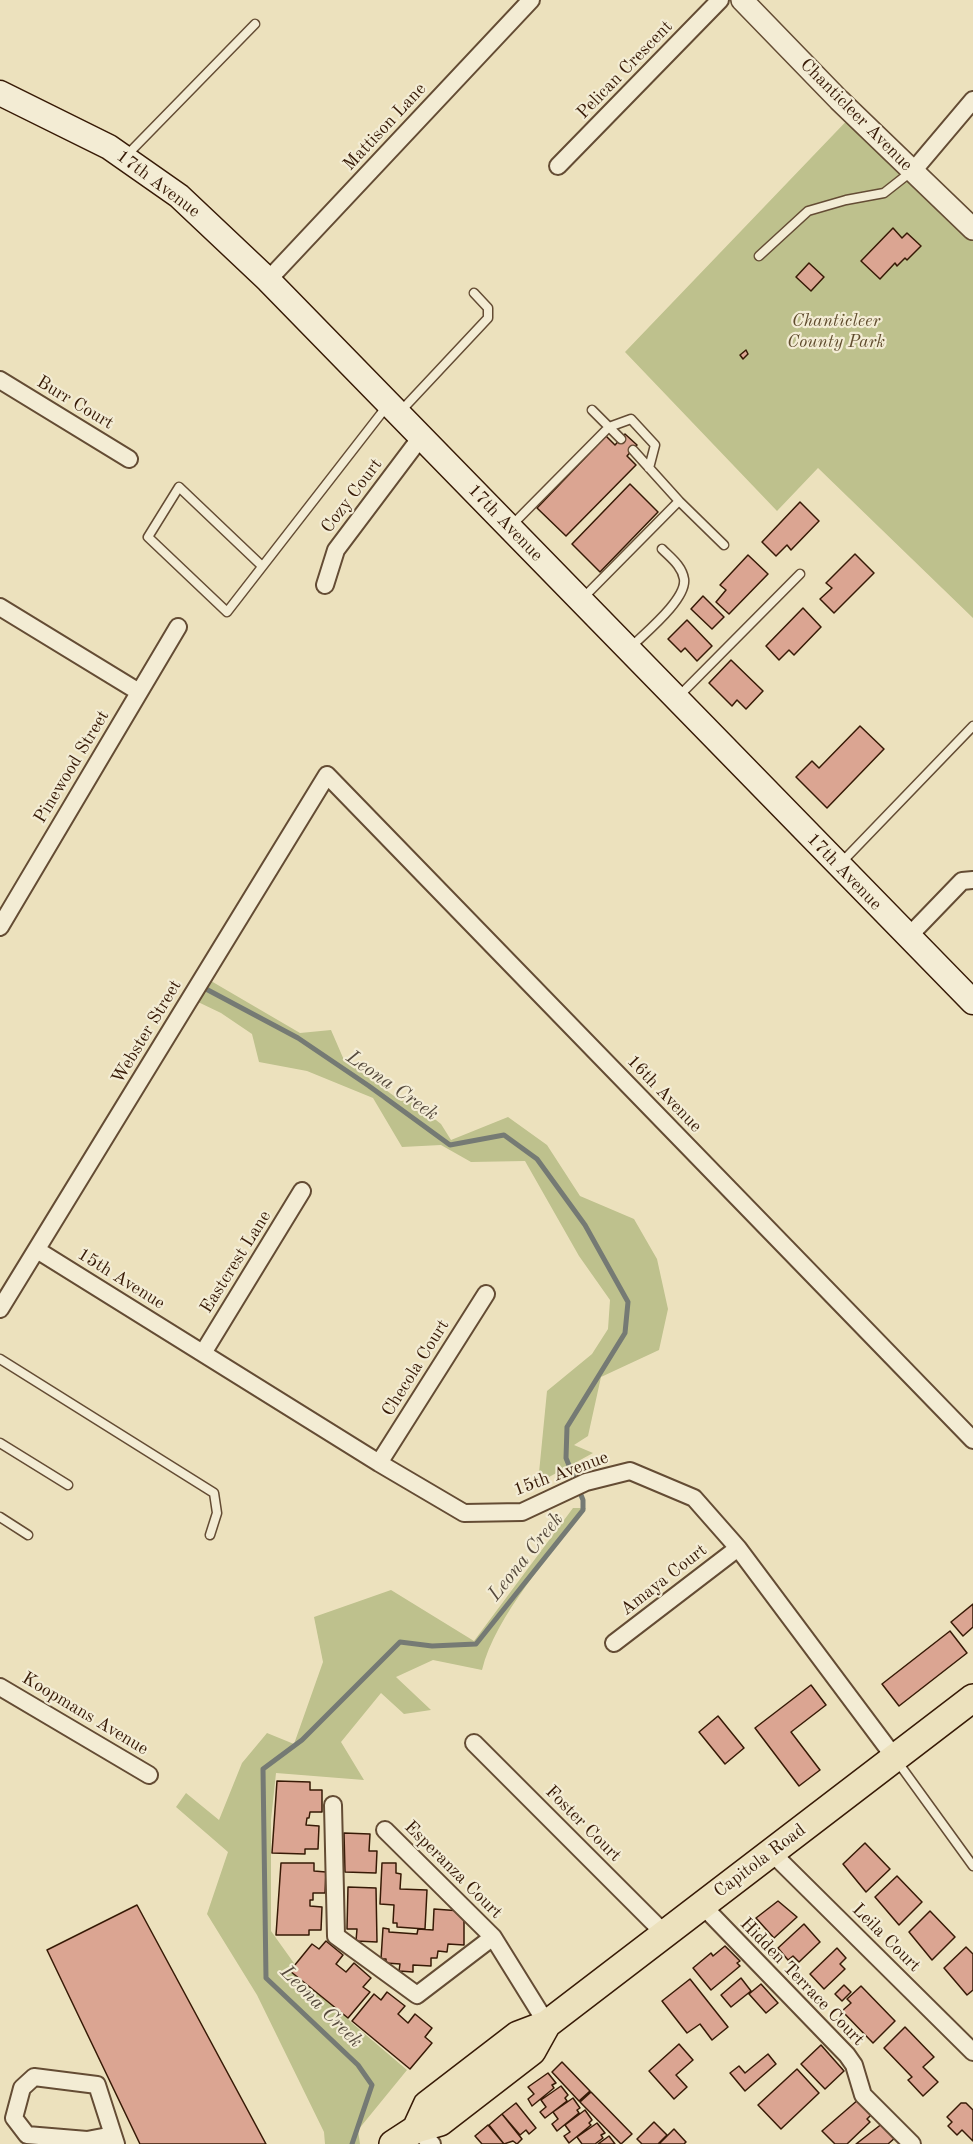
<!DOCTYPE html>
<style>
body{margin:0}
canvas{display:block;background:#ece1bd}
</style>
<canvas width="973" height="2144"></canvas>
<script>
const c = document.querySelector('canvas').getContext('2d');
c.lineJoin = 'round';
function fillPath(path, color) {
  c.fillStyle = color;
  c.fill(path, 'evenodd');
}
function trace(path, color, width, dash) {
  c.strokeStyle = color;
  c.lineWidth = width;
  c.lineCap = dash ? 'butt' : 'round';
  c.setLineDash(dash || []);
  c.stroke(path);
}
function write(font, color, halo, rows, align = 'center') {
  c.font = font + ' "Old Standard TT",serif';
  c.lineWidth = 4.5;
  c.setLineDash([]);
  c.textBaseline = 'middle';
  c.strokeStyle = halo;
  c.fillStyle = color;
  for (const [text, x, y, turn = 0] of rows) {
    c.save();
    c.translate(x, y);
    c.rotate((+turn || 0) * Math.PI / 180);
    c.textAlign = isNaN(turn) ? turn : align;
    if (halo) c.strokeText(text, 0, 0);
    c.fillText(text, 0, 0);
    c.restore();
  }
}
const green = new Path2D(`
 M857,110l116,111v397l-155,-150 -41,43 -152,-159z
 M211,981l89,52 31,-3 13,30 57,41 10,-1 30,24 10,16 57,-23 39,28 33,51 54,23 23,40 11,50 -9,41 -58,27 -13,59 -14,9 19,8 -55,30 9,-92 45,-37 16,-25 2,-29 -31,-44 -54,-95 -54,1 -30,-17 -39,2 -29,-49 -66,-27 -48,-9 -7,-28 -31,-21 -23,-11z
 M573,1508h13c-33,44 -91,108 -104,162l-49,-10 -37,17 35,33 -27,4 -23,-21 -40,49 23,38 -88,-7 -5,47v111l25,35 56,57 55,47 -49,60 2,14h-35l-1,-12 -67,-137 -50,-81 21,-62 -52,-45 10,-14 33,27 23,-57 25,-30 27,11 29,-82 -9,-45 77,-27 83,51z`);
const stream = new Path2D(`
 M206,989l92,49 71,48 81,59 54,-10 33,24 48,66 43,77 -3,31 -58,94 -1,31 17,42v10l-107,134 -44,2 -32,-4 -98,98 -39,29 3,209 92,87 14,20 -20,59`);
const building = new Path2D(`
 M893,228l9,10 5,-5 14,13 -14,14 -2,-2 -8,8 -2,-3 -15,16 -19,-18z
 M809,263l15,14 -13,14 -15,-14z
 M746,350l2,4 -5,5 -3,-4z
 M625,434l12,11 -10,11 9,9 -70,71 -29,-28 69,-72 9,9z
 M630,484l28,28 -58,60 -28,-28z
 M800,502l19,19 -28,29 -4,-5 -11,11 -14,-14z
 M855,554l19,19 -40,40 -14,-14 12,-11 -6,-5z
 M748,555l20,19 -39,40 -13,-12 10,-12 -6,-5z
 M703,596l21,21 -12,12 -21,-20z
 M803,608l18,19 -27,28 -5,-5 -10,10 -13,-14z
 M687,620l25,26 -15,15 -12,-13 -4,4 -13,-13z
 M731,660l32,31 -17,18 -9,-9 -5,6 -23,-23z
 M860,726l24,23 -57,59 -31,-31 16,-16 7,7z
 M973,1604v23l-10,9 -12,-14z
 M950,1631l17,22 -68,53 -17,-22z
 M811,1685l15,20 -35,27 29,38 -21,16 -44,-58z
 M718,1716l26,32 -19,16 -26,-32z
 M277,1781l33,1v8h12v22h-12l-1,6h-2l-1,7 13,1 -1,23h-13v5l-33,-1z
 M344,1833l26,1 -1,17h8l-1,22 -31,-1z
 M865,1843l25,26 -24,23 -23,-28z
 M281,1863h33v8l12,1 -1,21h-12v7h-3v6l12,1 -1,23h-12v5h-33z
 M382,1863h14v10l5,1 -1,15 27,1 -2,39 -28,-2v-4h-4l1,-18 -14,-1z
 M897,1876l25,26 -23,23 -24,-28z
 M348,1887l28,1 1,54 -21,-1 1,-12h-10z
 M778,1901l19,16 -23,21 -18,-20z
 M137,1905l129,239h-126l-93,-194z
 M434,1909l27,2 3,4v30l-16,-1 -1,8 -9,-1 -1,7h-6v8l-18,-1v7l-14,-1 1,-7 -14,-1v-4h-5l2,-31 6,1v3l28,2 1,-5 15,1z
 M930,1911l25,26 -23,23 -23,-28z
 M804,1924l16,18 -21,20 -6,-6 -5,4 -10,-12z
 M326,1941l17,14 -7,9 10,8 8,-9 17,15 -8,9 7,5 -22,26 -58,-47 22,-27 7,5z
 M725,1946l15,15 -3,2 3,3 -29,24 -18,-22 18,-15 2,3z
 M966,1947l7,7v36l-6,5 -23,-27z
 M837,1948l9,10 -6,6 5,5 -21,20 -14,-15z
 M741,1978l10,13 -20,16 -10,-12z
 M690,1979l38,48 -16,13 -12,-16 -13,9 -25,-32z
 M761,1984l17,19 -12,10 -17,-19z
 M844,1985l7,7 -9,9 -7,-7z
 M861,1986l34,35 -22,22 -31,-32 9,-8 -4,-4z
 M387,1992l18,14 -7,8 10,9 7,-9 17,14 -7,9 7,6 -22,26 -58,-48 22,-27 7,6z
 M905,2027l29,30 -11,10 15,15 -15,14 -15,-16 4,-3 -28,-29z
 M679,2044l14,16 -17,15 11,12 -13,12 -25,-28z
 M821,2045l23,26 -19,18 -24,-25z
 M768,2054l8,10 -31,27 -15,-18 9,-7 6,7z
 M562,2062l28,29 -11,10 -27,-29z
 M797,2069l22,24 -38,36 -23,-24z
 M548,2073l8,10 -4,2 2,3 -22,18 -4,-7 6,-5 -6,-7z
 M561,2086l7,9 -3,3 2,3 -22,17 -5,-6 6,-5 -5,-7z
 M591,2092l41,42 -11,10 -41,-42z
 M573,2098l7,10 -3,2 2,3 -22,18 -5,-7 6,-5 -5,-7z
 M859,2099l14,14 -6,6 3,3 -23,22h-12l-13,-13z
 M516,2103l20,25 -7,6 -3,-4 -6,5 -18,-21z
 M961,2103h5l7,7v31l-11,-11 -5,5 -9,-9 4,-4 -5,-5z
 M585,2110l7,10 -3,3 2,2 -22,18 -5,-7 6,-4 -5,-7z
 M502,2114l20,25 -5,5 -4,-3 -9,3 -15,-19z
 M654,2122l13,13 -9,9h-16l-5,-5z
 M597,2123l8,10 -4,2 2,3 -8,6h-13l-5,-7z
 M883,2123l13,14 -8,7h-32z
 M488,2125l16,19h-22l-7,-8z
 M674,2129l12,13 -2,2h-25z
 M609,2136l6,8h-17z`);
const service = new Path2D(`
 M125,157l130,-133
 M759,256l49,-45 38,-11 38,-7 28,-22
 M592,410l29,29
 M399,413l89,-95v-10l-14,-15
 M633,450l46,51
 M512,525l97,-98 22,-8 24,26 -6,23
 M262,566l-83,-79 -31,50 79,75 160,-206
 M583,598l96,-97 45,44
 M631,647c14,-14 56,-48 53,-68 -2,-13 -13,-21 -22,-30
 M678,697l122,-123
 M841,863l132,-137
 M0,1359l214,134 3,20 -7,22
 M0,1443l68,42
 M0,1517l28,18
 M897,1761l76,105`);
const minor = new Path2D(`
 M558,166l162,-166
 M913,171l60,-71
 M268,280l263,-280
 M0,380l129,79
 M325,585l11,-35 85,-113
 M0,607l139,85
 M0,927l178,-300
 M907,938l55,-57 11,-1
 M37,1250l342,213 85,50 58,-1 64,-30 44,-11 64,27 44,50 157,210
 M0,1309l327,-534 646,665
 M203,1353l99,-162
 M379,1463l107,-169
 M614,1643l124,-95
 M0,1687l149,88
 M474,1743l190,190
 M333,1805l3,131 81,59 76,-58
 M385,1830l108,107 54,87
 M771,1852l202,200
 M702,1905l145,150 7,10 9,30 49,49
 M416,2129l16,15
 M113,2135l-26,5 -60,-5 -13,-17 8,-30 12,-11 63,8 19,59`);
const tertiary = new Path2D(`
 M742,0l97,100 134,129`);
const secondary = new Path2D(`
 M0,93l109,54 70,49 89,84 705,722`);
const primary = new Path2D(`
 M416,2129l11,-24 91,-70 29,-11 426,-326
 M393,2144l23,-15 24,-7 92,-71 15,-27`);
const streetNames = [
 ["Pelican Crescent",625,70,-46],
 ["Chanticleer Avenue",856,115,45],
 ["Mattison Lane",385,127,-47],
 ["17th Avenue",158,184,37],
 ["Burr Court",75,403,31],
 ["Cozy Court",352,496,-53],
 ["17th Avenue",505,523,46],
 ["Pinewood Street",72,767,-59],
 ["17th Avenue",844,872,46],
 ["Webster Street",147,1032,-59],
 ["16th Avenue",664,1094,46],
 ["Eastcrest Lane",236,1262,-58],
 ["15th Avenue",121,1279,32],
 ["Checola Court",416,1368,-58],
 ["15th Avenue",561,1474,-20],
 ["Amaya Court",664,1580,-38],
 ["Koopmans Avenue",85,1714,31],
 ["Foster Court",583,1824,45],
 ["Capitola Road",760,1861,-37],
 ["Esperanza Court",453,1870,45],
 ["Leila Court",886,1938,45],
 ["Hidden Terrace Court",802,1982,46]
];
const parkNames = [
 ["Chanticleer",836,321],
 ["County Park",836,342]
];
const waterNames = [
 ["Leona Creek",392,1086,35],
 ["Leona Creek",526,1557,-51],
 ["Leona Creek",321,2007,45]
];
fillPath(green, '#bec18d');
trace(stream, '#757a74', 5);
fillPath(building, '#dba592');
trace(building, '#371a06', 1.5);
trace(service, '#644c34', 11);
trace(minor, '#644c34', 20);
trace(tertiary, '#644c34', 24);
trace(secondary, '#371a06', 27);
trace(primary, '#371a06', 30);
trace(service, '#f3ecd4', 8);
trace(minor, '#f3ecd4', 16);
trace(tertiary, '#f3ecd4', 21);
trace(secondary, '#f3ecd4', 24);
trace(primary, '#ece1bd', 27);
write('18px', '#371a06', '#f3ecd4', streetNames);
write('italic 18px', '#604c2e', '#f3ecd4', parkNames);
write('italic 20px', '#564a3d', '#f3ecd4', waterNames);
</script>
